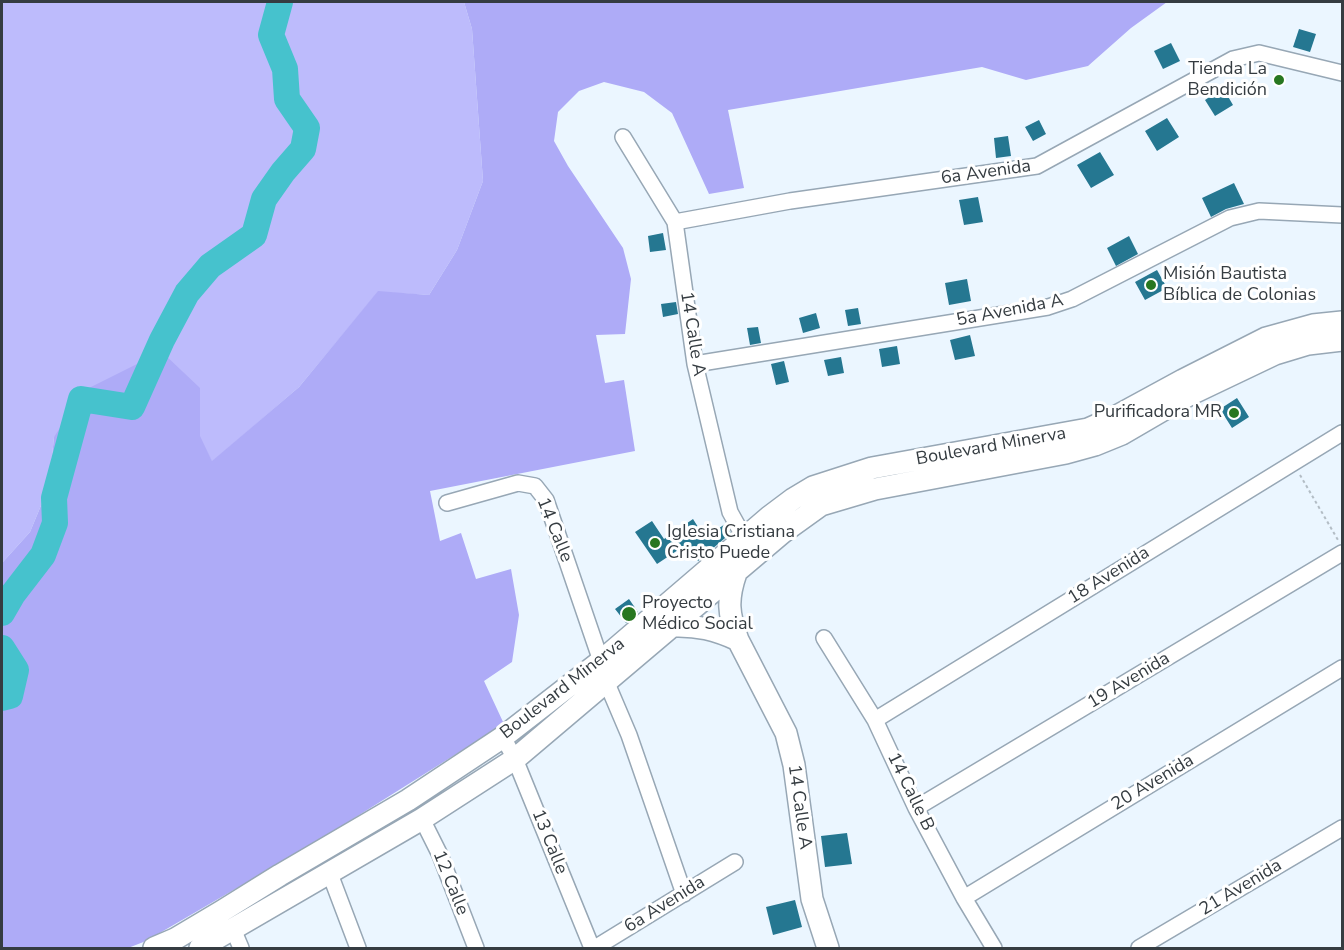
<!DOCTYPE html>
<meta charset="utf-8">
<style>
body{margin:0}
#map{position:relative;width:1344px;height:950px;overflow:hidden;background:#ebf6ff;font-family:"Nunito Sans",sans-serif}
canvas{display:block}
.frame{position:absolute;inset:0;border:3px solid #353c41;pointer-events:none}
</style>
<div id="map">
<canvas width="1344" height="950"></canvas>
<div class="frame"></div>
</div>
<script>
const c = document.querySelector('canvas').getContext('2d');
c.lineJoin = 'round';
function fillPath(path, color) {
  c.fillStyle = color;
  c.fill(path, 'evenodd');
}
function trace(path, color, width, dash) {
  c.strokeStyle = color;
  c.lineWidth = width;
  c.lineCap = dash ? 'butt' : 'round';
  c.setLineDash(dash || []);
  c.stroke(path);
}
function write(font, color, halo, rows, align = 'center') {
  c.font = font + ' "Nunito Sans",sans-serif';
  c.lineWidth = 6;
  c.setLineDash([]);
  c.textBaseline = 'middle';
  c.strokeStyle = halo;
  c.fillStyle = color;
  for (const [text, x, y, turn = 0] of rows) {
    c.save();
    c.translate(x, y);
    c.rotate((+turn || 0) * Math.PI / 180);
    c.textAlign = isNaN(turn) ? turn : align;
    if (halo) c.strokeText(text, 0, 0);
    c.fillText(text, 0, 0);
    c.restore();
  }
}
const green = new Path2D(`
 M2,2h462l8,27 11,152 -26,69 -28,45 -51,-3 -79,95 -87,75 -13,-26 1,-48 -146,49 -5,49 -19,46 -28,31z`);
const forest = new Path2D(`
 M464,2h703l-36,26 -43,38 -62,14 -44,-13 -254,43 16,78 -35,6 -37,-81 -28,-21 -40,-10 -25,9 -21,21 -4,29 14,25 55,82 8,31 -6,55 -29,1 9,48 19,-3 11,71 -205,40 10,50 21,-8 15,46 35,-10 8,46 -7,47 -28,19 20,43 -183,115 -175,102 -18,7h-126v-385l28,-31 19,-46 5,-49 31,-47 60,-30 19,-6 36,34v48l12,25 87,-74 79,-96 51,4 28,-45 26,-69 -11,-152z`);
const river = new Path2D(`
 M2,613l11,-19 30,-39 12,-32 -1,-25 27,-99 51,8 30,-67 25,-47 23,-27 44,-31 10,-36 19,-27 20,-23 4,-21 -20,-29 -2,-30 -14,-34 9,-33
 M2,648l14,22 -6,26 -8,2`);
const building = new Path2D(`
 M1299,29l17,5 -6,18 -17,-5z
 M1171,43l9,18 -17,8 -9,-18z
 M1223,88l10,17 -18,11 -10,-16z
 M1167,118l12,19 -22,14 -12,-20z
 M1039,120l7,14 -13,7 -8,-14z
 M1008,136l3,20 -15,2 -2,-20z
 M1100,152l14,23 -23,13 -14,-23z
 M1234,183l10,21 -18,5 -15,8 -9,-19z
 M978,197l5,25 -19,3 -5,-25z
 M663,233l3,17 -16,2 -2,-16z
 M1129,236l9,18 -22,12 -9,-18z
 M1157,270l10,18 -22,12 -10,-18z
 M967,279l4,22 -22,4 -4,-22z
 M676,302l2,12 -15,3 -2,-13z
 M858,308l3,16 -13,2 -3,-16z
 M816,313l4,15 -17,5 -4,-15z
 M758,327l3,16 -11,2 -3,-17z
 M970,335l5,21 -20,4 -5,-20z
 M897,346l3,18 -18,3 -3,-18z
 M841,357l3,16 -16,3 -4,-16z
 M784,361l5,21 -13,3 -5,-21z
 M1237,398l12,19 -17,11 -12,-19z
 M693,519l12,19 20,-14 6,9 -33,28 -11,-17 -30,20 -22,-32 17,-11 12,18z
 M629,599l9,13 -12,11 -11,-14z
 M847,833l5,31 -27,3 -4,-31z
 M795,900l7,27 -29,8 -7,-28z`);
const path = new Path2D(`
 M1300,475l38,65`);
const street = new Path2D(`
 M623,137l52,85 20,142 35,148 15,27
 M675,222l115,-21 247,-35 196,-107 26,-6 83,20
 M695,364l353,-57 24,-8 158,-81 29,-7 83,4
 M447,503l71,-20 17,3 11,14 55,161
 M824,638l51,82 41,88 48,90 30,50
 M606,681l23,54 55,159
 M875,720l467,-287
 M503,737l12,22 77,189
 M916,808l426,-255
 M422,819l18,36 36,93
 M330,874l28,74
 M964,898l378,-230
 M233,929l8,19
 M595,948l140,-86
 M1139,948l203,-120`);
const secondary = new Path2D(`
 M736,573c-9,26 -8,41 2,67l48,93 8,32 18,134 16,49
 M673,626c24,-1 43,4 65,14
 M154,948l21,-9 47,-28 58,-36 128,-75 95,-63 98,-76 168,-144 24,-18 20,-12 59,-19 216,-39 27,-12 68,-37 83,-42 47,-13 29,-3
 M200,948l222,-129 93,-60 267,-226 39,-28 54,-16 191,-36 29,-8 27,-11 67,-39 86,-41 33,-10 34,-4`);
const markers = [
 [1279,80,6,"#287720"],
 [1151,285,6,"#287720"],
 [1234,413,6,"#287720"],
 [655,543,6,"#287720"],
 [629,614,8,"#287720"]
];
const poiNames = [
 ["Tienda La",1267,70,"right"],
 ["Bendición",1267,91,"right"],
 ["Misión Bautista",1163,275],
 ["Bíblica de Colonias",1163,296],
 ["Purificadora MR",1222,413,"right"],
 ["Iglesia Cristiana",667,533],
 ["Cristo Puede",667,554],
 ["Proyecto",642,604],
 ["Médico Social",642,625]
];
const streetNames = [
 ["6a Avenida",986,173,-8],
 ["5a Avenida A",1010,311,-11],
 ["14 Calle A",692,334,81],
 ["Boulevard Minerva",991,447,-10],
 ["14 Calle",554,530,68],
 ["18 Avenida",1109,576,-32],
 ["19 Avenida",1129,681,-31],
 ["Boulevard Minerva",563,689,-38],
 ["20 Avenida",1153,783,-31],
 ["14 Calle B",910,792,64],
 ["14 Calle A",799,807,82],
 ["13 Calle",549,842,68],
 ["12 Calle",450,883,68],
 ["21 Avenida",1241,888,-31],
 ["6a Avenida",665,905,-32]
];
fillPath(green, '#bdbbfc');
fillPath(forest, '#aeabf7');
trace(river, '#46c2cd', 26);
fillPath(building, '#257791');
trace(street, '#97a7b5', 18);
trace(secondary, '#97a7b5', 24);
trace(path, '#b3bdc5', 2, [3, 3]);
trace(street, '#fff', 15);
trace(secondary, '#fff', 21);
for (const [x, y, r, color] of markers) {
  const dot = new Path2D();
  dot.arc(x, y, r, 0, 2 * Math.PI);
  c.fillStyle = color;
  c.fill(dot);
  trace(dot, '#fff', 2);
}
write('18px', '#353c41', '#fff', poiNames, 'left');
write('18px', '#353c41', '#fff', streetNames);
</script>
